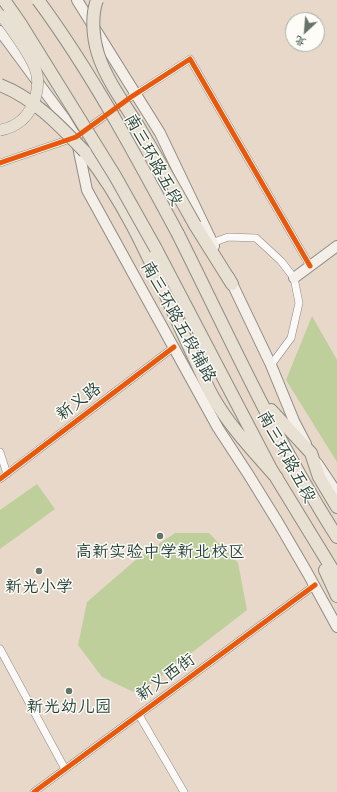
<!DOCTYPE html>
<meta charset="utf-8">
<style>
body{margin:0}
#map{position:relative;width:337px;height:792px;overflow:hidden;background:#e7d8c9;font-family:Caveat,"LXGW WenKai TC",sans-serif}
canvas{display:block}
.north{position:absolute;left:285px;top:12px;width:40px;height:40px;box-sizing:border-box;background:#fdfcf7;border:1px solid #a4b0a9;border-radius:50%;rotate:206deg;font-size:11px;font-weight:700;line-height:16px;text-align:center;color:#1f3d34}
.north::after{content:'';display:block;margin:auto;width:14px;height:18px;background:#657368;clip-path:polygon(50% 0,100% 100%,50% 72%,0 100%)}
</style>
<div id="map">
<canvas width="337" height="792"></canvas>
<div class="north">北</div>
</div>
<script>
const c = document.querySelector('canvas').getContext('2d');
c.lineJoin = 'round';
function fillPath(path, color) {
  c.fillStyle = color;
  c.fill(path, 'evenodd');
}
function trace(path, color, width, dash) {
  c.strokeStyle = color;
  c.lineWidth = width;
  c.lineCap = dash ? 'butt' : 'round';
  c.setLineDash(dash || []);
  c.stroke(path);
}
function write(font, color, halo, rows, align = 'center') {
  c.font = font + ' Caveat,"LXGW WenKai TC",sans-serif';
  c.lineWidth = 3;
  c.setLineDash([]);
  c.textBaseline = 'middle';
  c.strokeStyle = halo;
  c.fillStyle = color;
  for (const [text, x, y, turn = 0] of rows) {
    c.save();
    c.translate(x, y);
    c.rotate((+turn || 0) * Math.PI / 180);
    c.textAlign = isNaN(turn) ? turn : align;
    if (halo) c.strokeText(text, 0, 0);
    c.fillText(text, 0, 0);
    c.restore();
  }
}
const green = new Path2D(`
 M312,316l25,44v102l-51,-82z
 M37,484l18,25 -55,40v-39z
 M175,533h34l29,30 9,47 -109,84 -36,-17 -24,-32 9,-43 51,-44z`);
const street = new Path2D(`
 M0,163l76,-26 55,-40 59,-38 120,207
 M212,243l16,-6 28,1 25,23 13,17 5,25 -8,35 -20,27
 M0,452l7,22
 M0,479l174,-132
 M0,649l65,120
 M139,715l45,77
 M34,792l281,-207`);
const secondary = new Path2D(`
 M77,0l83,133 54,113
 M0,31l65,88 11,18 11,53 131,238c43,64 83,131 119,199
 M229,277l42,88 23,56 12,23
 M294,278l43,-32
 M317,463l20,30`);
const highway = new Path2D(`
 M85,152c47,58 75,133 107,201 7,14 13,30 21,44 17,30 41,55 64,81
 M195,225l37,59
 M178,234c51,102 98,207 159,303
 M156,249l115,220 66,108
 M271,410l40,43 8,24 18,30
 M325,570l12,26`);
const primaryBridge = new Path2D(`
 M0,130c8,-1 16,-5 22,-10 12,-11 19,-33 14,-49 -4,-15 -24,-41 -34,-55`);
const highwayBridge = new Path2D(`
 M4,0l16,23 95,153 41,73
 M38,0c54,73 97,154 140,234
 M97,0c-6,16 -4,38 1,54 8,25 25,48 39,70 20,33 39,67 58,101
 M0,85c34,13 60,41 85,67`);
const cycleway = new Path2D(`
 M0,163l76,-26 55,-40 59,-38 120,207
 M0,479l174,-132
 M34,792l281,-207`);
const markers = [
 [160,536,4,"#657368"],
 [39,571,4,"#657368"],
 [69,691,4,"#657368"]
];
const streetNames = [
 ["南三环路五段",153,160,61],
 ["南三环路五段辅路",178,322,61],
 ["新义路",79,402,-37],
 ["南三环路五段",286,457,61],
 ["新义西街",166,678,-36]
];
const poiNames = [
 ["高新实验中学新北校区",160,553],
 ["新光小学",39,588],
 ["新光幼儿园",69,708]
];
fillPath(green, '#becf9b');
trace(street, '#8e8c83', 8);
trace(secondary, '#8e8c83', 12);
trace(highway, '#8e8c83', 14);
trace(street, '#fbf9f7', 7);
trace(secondary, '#f4efe8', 10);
trace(highway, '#e9e0d4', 12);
trace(primaryBridge, '#8e8c83', 12, []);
trace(highwayBridge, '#8e8c83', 14, []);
trace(primaryBridge, '#e9e0d4', 11);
trace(highwayBridge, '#e9e0d4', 12);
trace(cycleway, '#e8590c', 5);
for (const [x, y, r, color] of markers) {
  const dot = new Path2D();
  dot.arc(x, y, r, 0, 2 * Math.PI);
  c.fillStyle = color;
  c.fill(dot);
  trace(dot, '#fdfcf7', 1.5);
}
write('17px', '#1f3d34', '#fdfcf7', streetNames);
write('17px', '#1f3d34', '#fdfcf7', poiNames);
</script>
